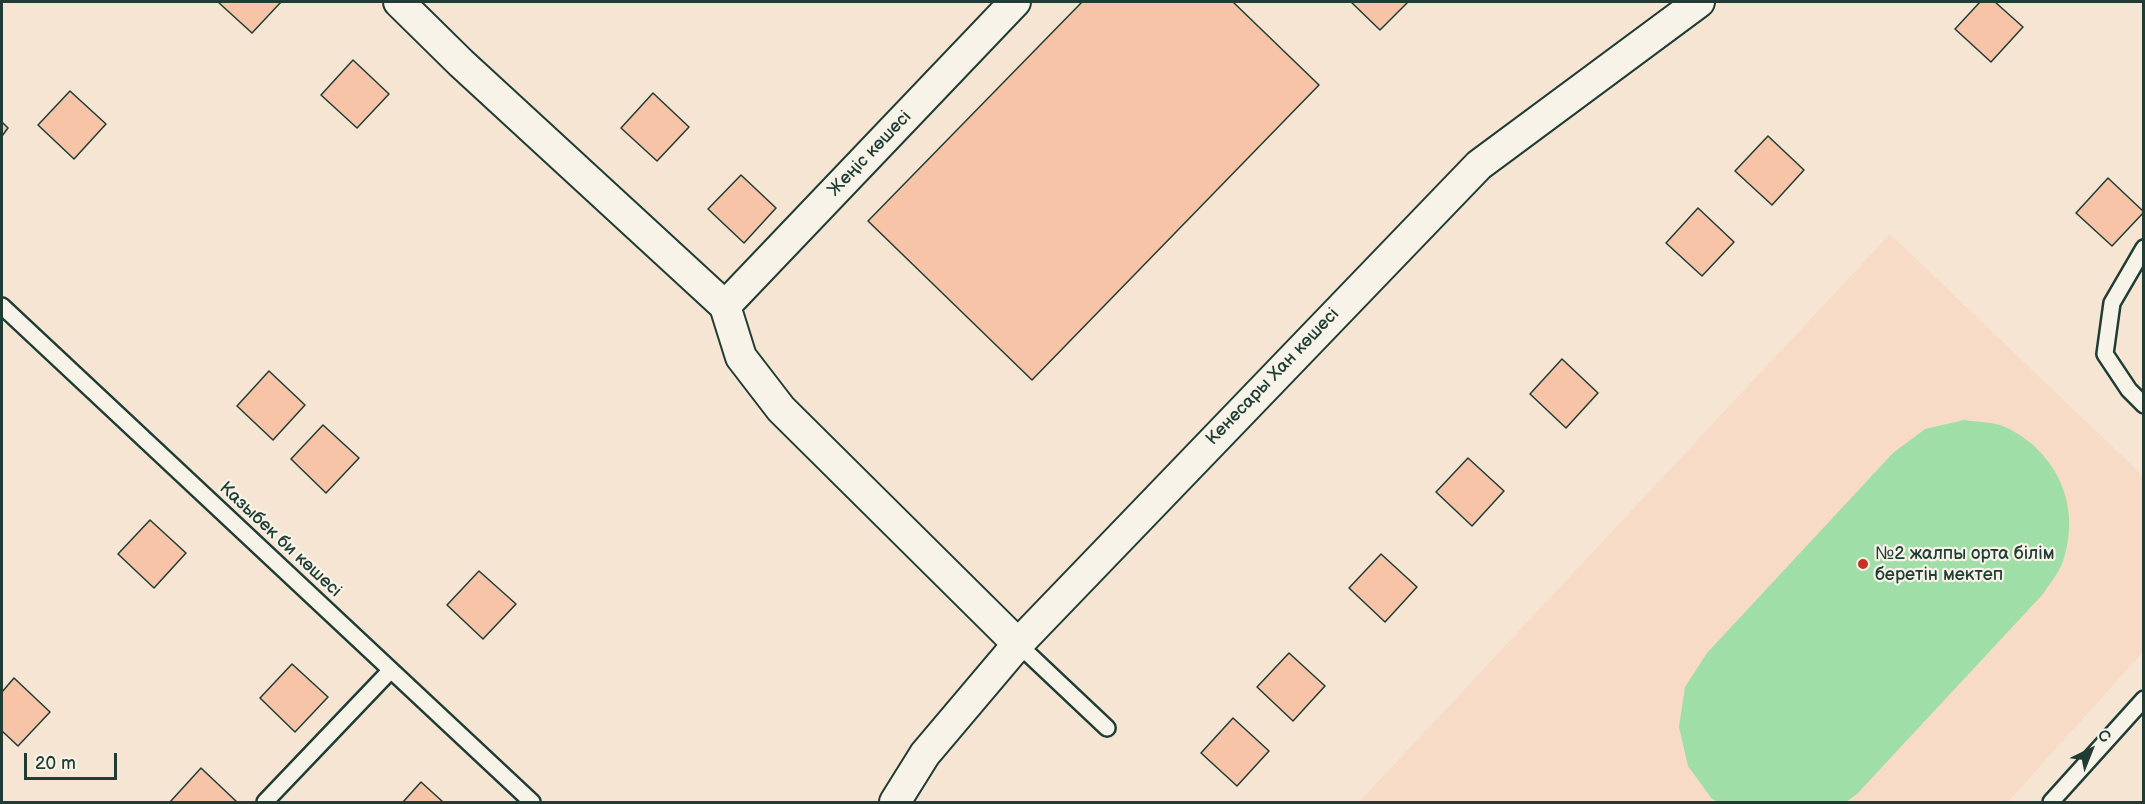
<!DOCTYPE html>
<meta charset="utf-8">
<style>
body{margin:0}
#map{position:relative;width:2145px;height:804px;overflow:hidden;background:#f7e5d4;font-family:"Balsamiq Sans",sans-serif}
canvas{display:block}
.frame{position:absolute;inset:0;border:3px solid #1f3d34;pointer-events:none}
.north{position:absolute;left:2061px;top:720px;width:60px;height:60px;-webkit-text-stroke:4px #f7f3e8;paint-order:stroke;rotate:43deg;font-size:16px;font-weight:700;line-height:24px;text-align:center;color:#1f3d34}
.north::after{content:'';display:block;margin:auto;width:21px;height:27px;background:#1f3d34;clip-path:polygon(50% 0,100% 100%,50% 72%,0 100%)}
.scale{position:absolute;left:24px;top:753px;width:93px;height:27px;box-sizing:border-box;border:3px solid #1f3d34;border-top:0;padding-left:8px;font-size:18px;line-height:21px;white-space:nowrap;color:#1f3d34;-webkit-text-stroke:4px #f7f3e8;paint-order:stroke}
</style>
<div id="map">
<canvas width="2145" height="804"></canvas>
<div class="frame"></div>
<div class="north">С</div>
<div class="scale">20 m</div>
</div>
<script>
const c = document.querySelector('canvas').getContext('2d');
c.lineJoin = 'round';
function fillPath(path, color) {
  c.fillStyle = color;
  c.fill(path, 'evenodd');
}
function trace(path, color, width, dash) {
  c.strokeStyle = color;
  c.lineWidth = width;
  c.lineCap = dash ? 'butt' : 'round';
  c.setLineDash(dash || []);
  c.stroke(path);
}
function write(font, color, halo, rows, align = 'center') {
  c.font = font + ' "Balsamiq Sans",sans-serif';
  c.lineWidth = 4.5;
  c.setLineDash([]);
  c.textBaseline = 'middle';
  c.strokeStyle = halo;
  c.fillStyle = color;
  for (const [text, x, y, turn = 0] of rows) {
    c.save();
    c.translate(x, y);
    c.rotate((+turn || 0) * Math.PI / 180);
    c.textAlign = isNaN(turn) ? turn : align;
    if (halo) c.strokeText(text, 0, 0);
    c.fillText(text, 0, 0);
    c.restore();
  }
}
const built = new Path2D(`
 M1890,234l253,242v176l-135,150h-649z`);
const green = new Path2D(`
 M1964,420c13,2 30,2 41,7 51,24 76,77 59,131 -3,12 -14,25 -21,36l-186,200 -11,8h-128l-6,-3 -24,-33 -9,-39 6,-40 22,-34 186,-200 32,-24z`);
const building = new Path2D(`
 M218,2h63l-29,31z
 M1082,2h151l86,83 -287,295 -164,-159z
 M1351,2h57l-28,28z
 M1980,2h15l28,25 -32,35 -36,-33z
 M353,60l36,34 -32,34 -36,-33z
 M70,91l36,33 -32,35 -36,-34z
 M653,93l36,34 -32,34 -36,-33z
 M2,122l6,6 -6,8z
 M1768,136l36,34 -32,35 -37,-34z
 M741,175l35,33 -32,35 -36,-34z
 M2108,178l36,34 -32,34 -36,-33z
 M1698,208l36,34 -32,34 -36,-33z
 M1562,359l36,34 -32,35 -36,-34z
 M269,371l36,34 -32,35 -36,-34z
 M323,425l36,33 -33,35 -35,-34z
 M1468,458l36,33 -32,35 -36,-34z
 M150,520l36,33 -32,35 -36,-34z
 M1381,554l36,33 -32,35 -36,-34z
 M479,571l37,33 -33,35 -36,-34z
 M1289,653l36,33 -32,35 -36,-34z
 M292,664l36,33 -33,35 -35,-34z
 M14,678l36,34 -32,34 -16,-15v-39z
 M1233,718l36,33 -32,35 -36,-33z
 M201,768l36,34h-67z
 M421,782l22,20h-40z`);
const lane = new Path2D(`
 M2144,248l-32,55 -7,51 24,36 15,15
 M2,306l530,496
 M1018,644l89,84
 M265,802l125,-131
 M2051,802l93,-103`);
const street = new Path2D(`
 M399,2l62,61 264,243 16,51 40,52 237,235
 M725,306l290,-304
 M895,802l30,-48 93,-110 461,-479 220,-163`);
const markers = [
 [1863,564,6,"#c8321e"]
];
const streetNames = [
 ["Жеңіс көшесі",870,154,-46],
 ["Кенесары Хан көшесі",1273,377,-46],
 ["Казыбек би көшесі",280,540,43]
];
const poiNames = [
 ["№2 жалпы орта білім",1875,554],
 ["беретін мектеп",1875,575]
];
fillPath(built, '#f7dbc6');
fillPath(green, '#9fdea6');
fillPath(building, '#f7c4a7');
trace(building, '#1f3d34', 1.5);
trace(lane, '#1f3d34', 20);
trace(street, '#1f3d34', 34);
trace(lane, '#f7f3e8', 15);
trace(street, '#f7f3e8', 30);
for (const [x, y, r, color] of markers) {
  const dot = new Path2D();
  dot.arc(x, y, r, 0, 2 * Math.PI);
  c.fillStyle = color;
  c.fill(dot);
  trace(dot, '#f7f3e8', 2);
}
write('18px', '#1f3d34', '#f7f3e8', streetNames);
write('18px', '#1f3d34', '#f7f3e8', poiNames, 'left');
</script>
